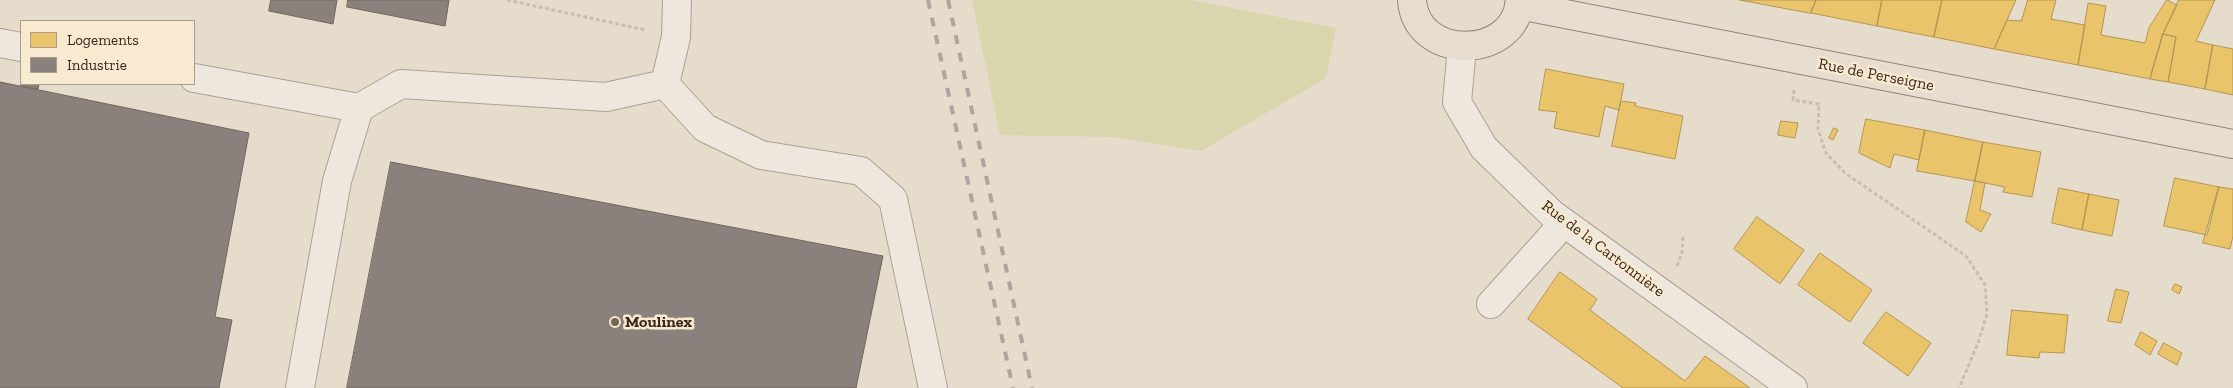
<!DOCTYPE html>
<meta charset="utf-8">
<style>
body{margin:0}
#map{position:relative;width:2233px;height:388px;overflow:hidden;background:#e6dccb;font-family:"Zilla Slab",serif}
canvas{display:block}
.legend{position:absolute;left:20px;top:20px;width:175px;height:65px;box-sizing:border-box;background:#f8e9d1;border:1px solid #ac9c89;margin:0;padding:6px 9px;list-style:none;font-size:15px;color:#3a281c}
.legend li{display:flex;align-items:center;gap:10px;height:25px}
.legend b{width:25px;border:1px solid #ac9c89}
</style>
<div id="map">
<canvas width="2233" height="388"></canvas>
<ul class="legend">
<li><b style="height:14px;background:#e9c46a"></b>Logements</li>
<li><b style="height:14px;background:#8a817c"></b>Industrie</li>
</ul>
</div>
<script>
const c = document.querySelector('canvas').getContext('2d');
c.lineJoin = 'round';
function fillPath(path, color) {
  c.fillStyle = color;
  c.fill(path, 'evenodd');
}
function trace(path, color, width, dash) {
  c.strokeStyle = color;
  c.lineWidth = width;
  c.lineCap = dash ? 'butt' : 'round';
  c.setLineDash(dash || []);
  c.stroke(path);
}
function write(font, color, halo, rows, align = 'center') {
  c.font = font + ' "Zilla Slab",serif';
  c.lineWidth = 5;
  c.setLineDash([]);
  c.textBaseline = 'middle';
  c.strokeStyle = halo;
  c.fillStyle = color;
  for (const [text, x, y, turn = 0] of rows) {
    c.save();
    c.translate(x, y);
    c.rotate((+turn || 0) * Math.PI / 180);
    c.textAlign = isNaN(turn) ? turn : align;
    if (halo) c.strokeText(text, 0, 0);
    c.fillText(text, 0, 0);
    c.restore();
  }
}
const green = new Path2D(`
 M972,0h218l146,28 -10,50 -125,73 -88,-14 -113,-2z`);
const homes = new Path2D(`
 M1740,0h76l-5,13z
 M1816,0h66l-5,26 -66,-13z
 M1882,0h60l-8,37 -57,-11z
 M1942,0h74l-22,49 -60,-12z
 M2028,0h28l-5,19 34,6 -7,40 -84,-16 13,-29 14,1z
 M2167,0l10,5 -14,29 -13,45 -72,-14 10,-62 18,3 -5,29 44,8 4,-15z
 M2179,0h36l-19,41 17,4 -8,44 -37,-7 8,-45 -13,-3z
 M2163,34l13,3 -8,45 -18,-3z
 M2213,45l20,4v46l-28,-6z
 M1546,69l78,15 -5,26 -14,-4 -6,31 -45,-9 3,-16 -18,-2z
 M1621,101l15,2 -1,3 48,10 -8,43 -63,-13z
 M1866,119l59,11 -6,30 -25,-6 -4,14 -31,-15z
 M1781,121l17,2 -3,15 -17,-3z
 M1834,128l4,2 -5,10 -4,-2z
 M1925,130l58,12 -8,39 -58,-10z
 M1983,142l58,10 -9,45 -29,-5 2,-5 -30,-6z
 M2175,178l44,9 -12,48 -43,-9z
 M1975,181l10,2 -5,27 11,4 -10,18 -15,-10z
 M2219,187l14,2v47l-3,13 -27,-6z
 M2059,188l30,6 -7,36 -30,-7z
 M2089,194l30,6 -7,36 -30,-6z
 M1757,217l47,33 -24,34 -46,-35z
 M1820,253l52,37 -22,32 -52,-37z
 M1560,272l37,27 -7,11 95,71 20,-25 45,32h-127l-95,-69z
 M2175,284l7,3 -3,7 -7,-4z
 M2116,289l13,3 -8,31 -13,-2z
 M2012,310l56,5 -4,38 -24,-1 -1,6 -32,-3z
 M1886,312l45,31 -23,33 -45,-33z
 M2141,332l16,9 -7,14 -15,-10z
 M2164,343l18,10 -5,12 -19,-11z`);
const industry = new Path2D(`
 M271,0h66l-4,24 -64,-13z
 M348,0h101l-4,26 -98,-19z
 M0,82l249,51 -34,184 17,3 -13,68h-219z
 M22,84h17l-1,5 -17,-3z
 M391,162l492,94 -27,132h-509z`);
const path = new Path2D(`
 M507,0l139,30
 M1794,90l-1,10 26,4 -1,26 8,23 19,20 121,83 19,29 2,29 -9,29 -19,45
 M1677,266l5,-13 1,-18`);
const minor = new Path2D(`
 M0,43l21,4
 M1462,47l-5,55 27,46 68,66 241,174
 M194,78l165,30
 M665,84l40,44 56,27 100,16 32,28 40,189
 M1491,304l73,-81
 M300,388l37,-207 22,-73 42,-24 205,13 59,-13 11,-47 1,-37`);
const major = new Path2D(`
 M1412,0c4,61 103,61 108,0
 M1519,5l714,139`);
const rail = new Path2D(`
 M928,0l85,388
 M948,0l84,388`);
const markers = [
 [615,322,5,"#766759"]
];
const streetNames = [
 ["Rue de Perseigne",1876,75,11],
 ["Rue de la Cartonnière",1603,249,37]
];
const poiNames = [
 ["Moulinex",625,322]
];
fillPath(green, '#d9d5ac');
fillPath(homes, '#e9c46a');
trace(homes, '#b49553', 1);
fillPath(industry, '#8a817c');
trace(industry, '#72665f', 1);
trace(minor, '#aba195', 30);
trace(major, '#90867b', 30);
trace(path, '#c6beb5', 3, [4, 2.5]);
trace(minor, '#ede7de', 28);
trace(major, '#e6ddce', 28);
trace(rail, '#aca69e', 4, [9, 9]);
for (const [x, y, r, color] of markers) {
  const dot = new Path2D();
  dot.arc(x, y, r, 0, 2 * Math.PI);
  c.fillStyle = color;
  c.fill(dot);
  trace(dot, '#f8e9d1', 2);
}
write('16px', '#3a281c', '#f8e9d1', streetNames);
write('bold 16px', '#3a281c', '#f8e9d1', poiNames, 'left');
</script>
